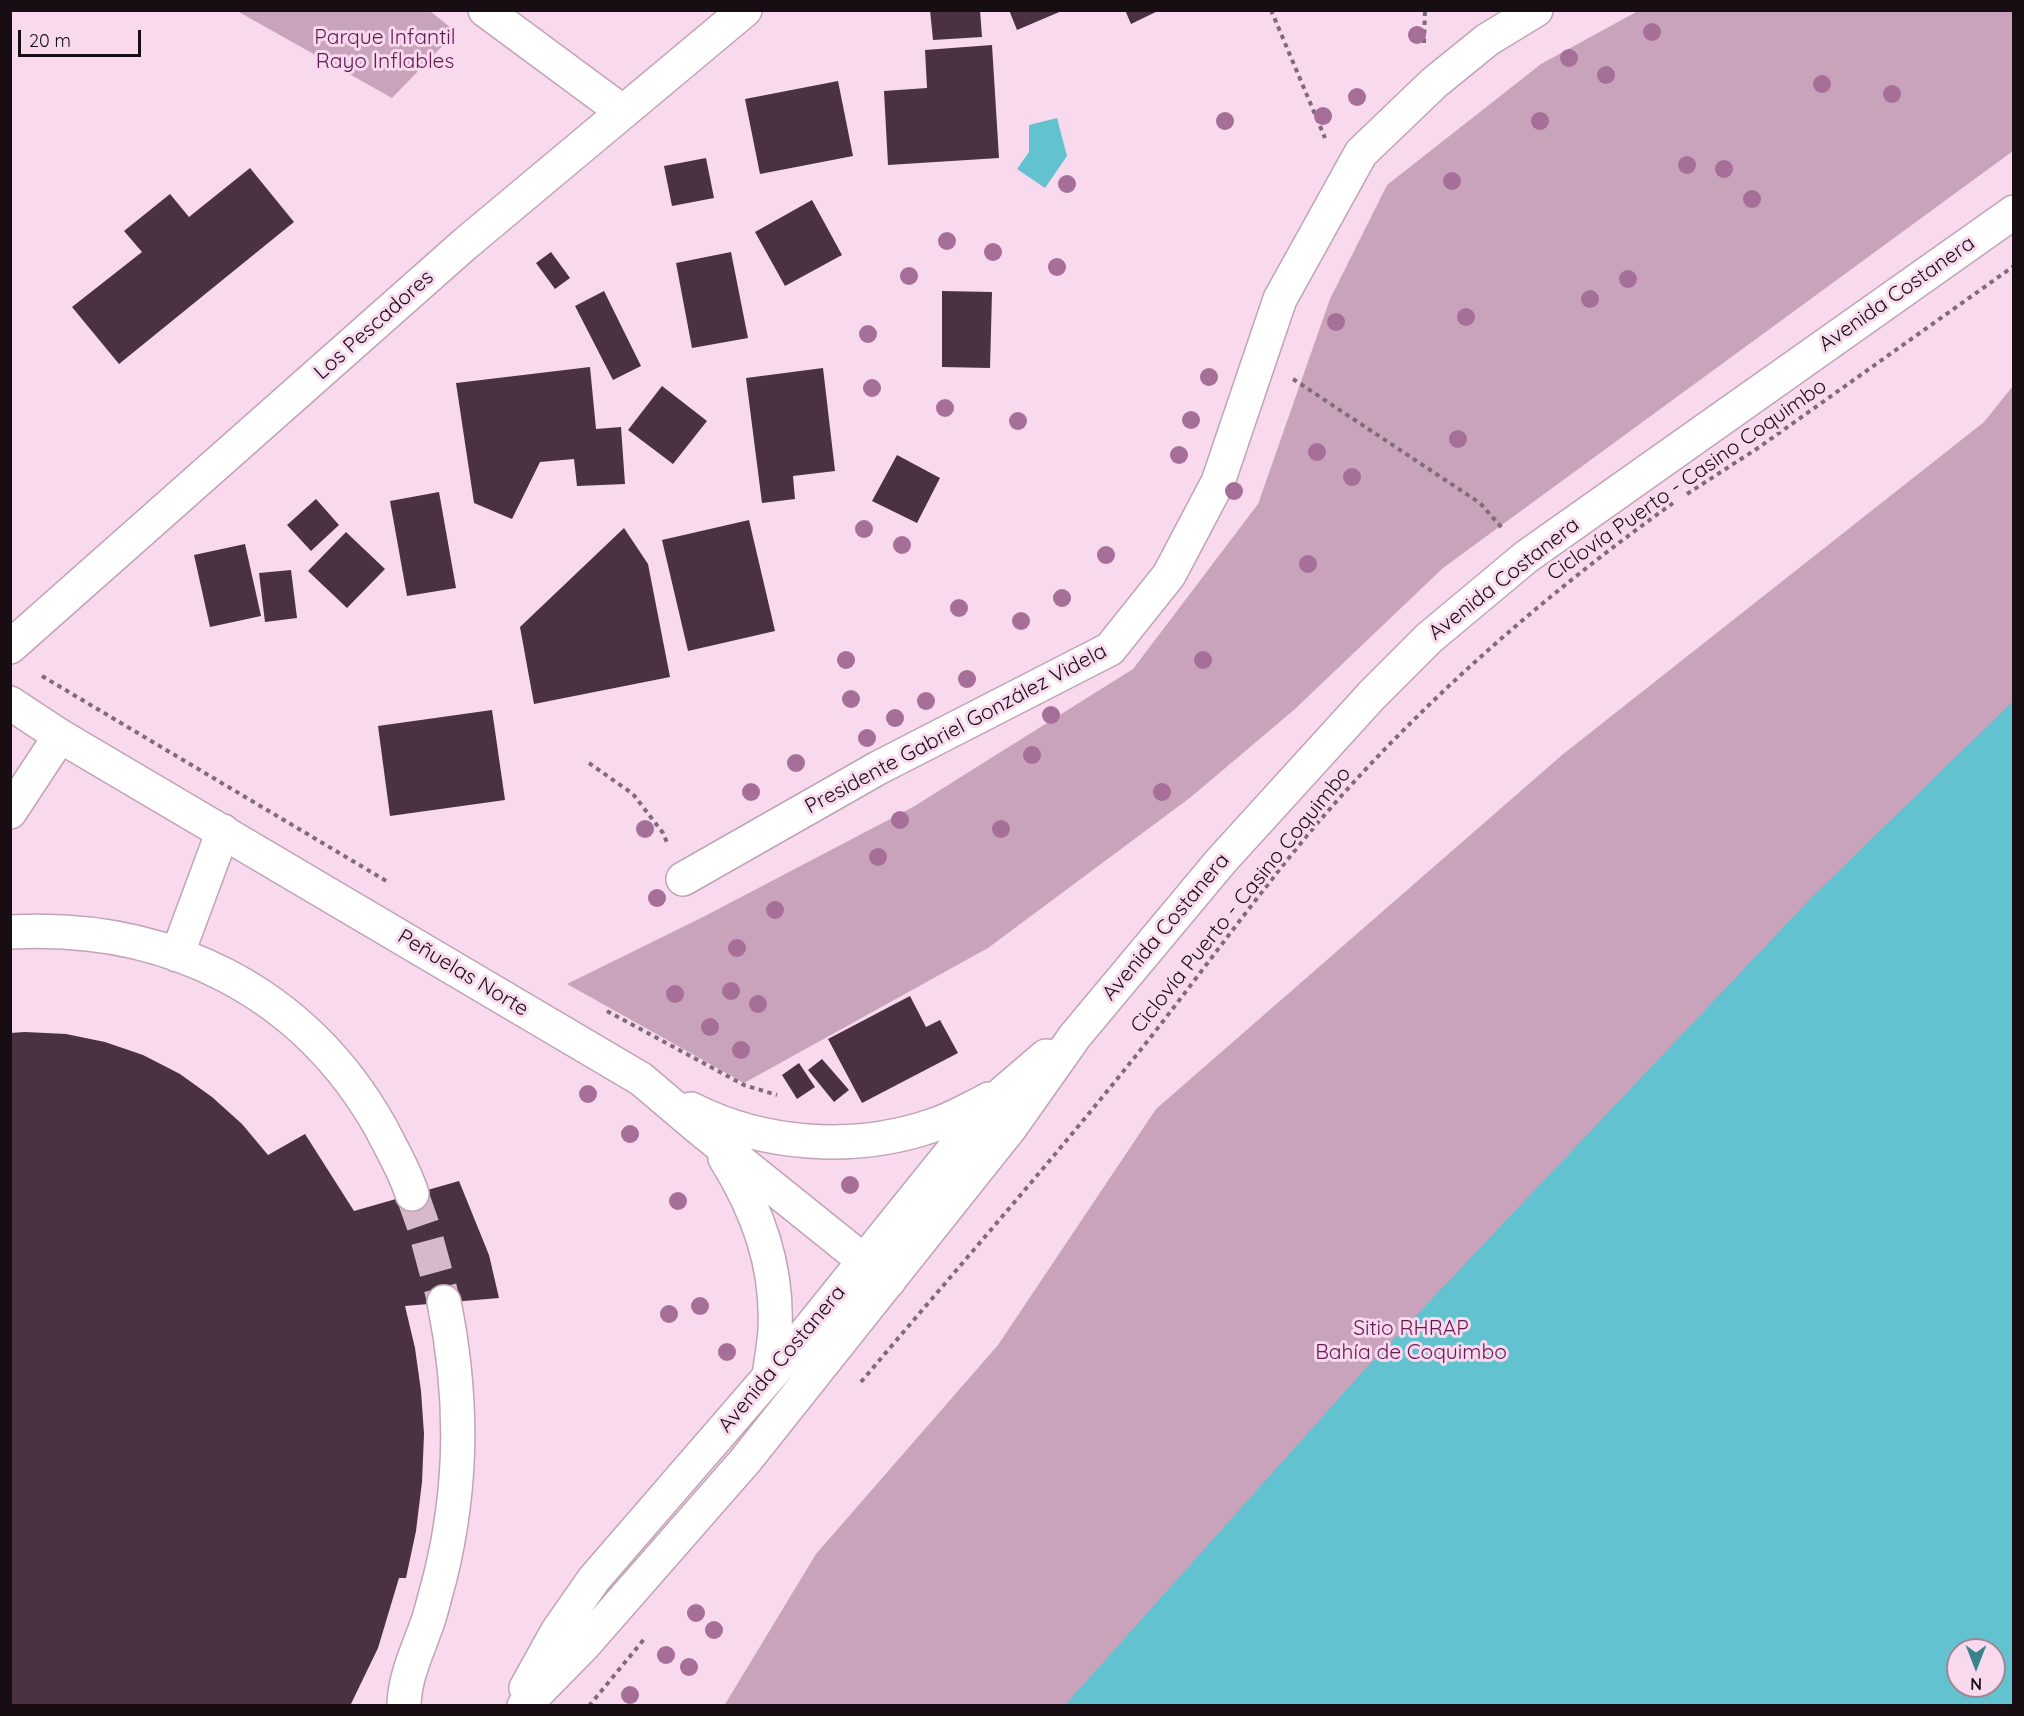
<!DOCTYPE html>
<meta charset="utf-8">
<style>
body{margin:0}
#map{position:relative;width:2024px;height:1716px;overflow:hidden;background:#f8d9ed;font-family:Quicksand,sans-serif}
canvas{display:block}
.frame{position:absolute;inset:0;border:12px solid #170d13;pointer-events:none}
.north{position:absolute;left:1946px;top:1638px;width:60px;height:60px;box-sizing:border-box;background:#f8d9ed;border:2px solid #9e8796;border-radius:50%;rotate:180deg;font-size:16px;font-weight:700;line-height:24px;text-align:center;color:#170d13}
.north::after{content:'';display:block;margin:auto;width:21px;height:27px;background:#3b828b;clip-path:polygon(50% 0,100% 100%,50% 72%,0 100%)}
.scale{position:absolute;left:18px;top:30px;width:123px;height:27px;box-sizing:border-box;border:3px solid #170d13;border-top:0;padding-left:8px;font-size:18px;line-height:21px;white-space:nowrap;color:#170d13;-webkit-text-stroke:4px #f8d9ed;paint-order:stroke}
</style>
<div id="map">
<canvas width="2024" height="1716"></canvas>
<div class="frame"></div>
<div class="north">N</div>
<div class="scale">20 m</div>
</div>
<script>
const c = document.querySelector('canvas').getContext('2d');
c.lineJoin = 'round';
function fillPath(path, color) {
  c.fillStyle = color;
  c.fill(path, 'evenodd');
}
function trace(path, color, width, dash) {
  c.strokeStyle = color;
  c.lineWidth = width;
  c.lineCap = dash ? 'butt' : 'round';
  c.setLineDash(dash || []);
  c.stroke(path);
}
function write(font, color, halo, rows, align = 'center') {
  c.font = font + ' Quicksand,sans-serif';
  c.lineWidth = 6;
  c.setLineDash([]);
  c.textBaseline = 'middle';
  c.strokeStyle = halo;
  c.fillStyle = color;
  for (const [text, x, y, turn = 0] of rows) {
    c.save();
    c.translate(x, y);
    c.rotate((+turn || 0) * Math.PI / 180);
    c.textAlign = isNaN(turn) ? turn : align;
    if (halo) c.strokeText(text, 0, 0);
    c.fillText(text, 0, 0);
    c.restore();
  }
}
const green = new Path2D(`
 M237,11h193l26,21 -64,66z
 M1638,11h375v140l-570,417 -148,141 -104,88 -203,151 -244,135 -177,-99 136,-67 210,-110 220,-138 125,-165 72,-205 57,-114 154,-121z
 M2013,386v804l-480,515 -809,1 92,-152 182,-209 158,-236 406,-354 422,-333z`);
const water = new Path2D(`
 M1057,118l10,38 -22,32 -28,-19 12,-17v-27z
 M2013,701v1004h-948l292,-327 454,-480zM1958,1650h36v36h-36z`);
const building = new Path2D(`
 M930,10h50l2,27 -49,3z
 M1009,10h55l-47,20z
 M1125,10h35l-29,14z
 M992,45l7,113 -111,7 -4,-74 43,-3 -2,-38z
 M838,81l15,75 -93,18 -15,-75z
 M706,158l8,40 -42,8 -8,-40z
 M250,168l44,54 -175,142 -47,-57 70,-55 -18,-21 46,-37 19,23z
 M812,200l30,55 -57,31 -30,-54z
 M551,252l19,26 -15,11 -19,-26z
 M731,252l17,86 -56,10 -16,-85z
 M604,291l37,75 -28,14 -38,-74z
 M942,291l50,1 -2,76 -48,-1z
 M590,367l6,62 25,-2 4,57 -48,2 -3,-27 -34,3 -28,57 -38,-16 -18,-120z
 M823,368l12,103 -42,5 2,23 -33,4 -16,-125z
 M662,386l45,35 -34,43 -45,-34z
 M897,455l43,23 -23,45 -45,-22z
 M439,492l17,96 -49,8 -17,-95z
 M316,499l23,26 -28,26 -24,-26z
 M749,520l26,111 -87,20 -26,-111z
 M624,528l24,36 22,113 -136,27 -14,-77z
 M346,532l39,37 -38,39 -39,-37z
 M245,544l16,72 -51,11 -16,-72z
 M291,570l6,48 -32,4 -6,-49z
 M492,710l13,90 -115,16 -12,-90z
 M910,996l16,31 14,-7 18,33 -96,50 -34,-64z
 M25,1032l41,2 39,8 38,13 37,19 32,23 30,27 26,31 37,-21 49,77 105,-30 30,74 10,43 -94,8 10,42 6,43 3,43 -2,48 -6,49 -10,47h-7l-21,70 -28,58h-340v-673z
 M822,1059l27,31 -15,12 -26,-32z
 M799,1063l16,24 -18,12 -15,-24z`);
const minorTunnel = new Path2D(`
 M412,1194l12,34 20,74`);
const path = new Path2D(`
 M1271,10l54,128
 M1424,43l1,-33
 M1293,379l187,124 23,26
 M1687,494l71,-46 256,-182
 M42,676l346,206
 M589,763l44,31 30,39 5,12
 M607,1011l137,74 33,10
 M861,1382c87,-103 176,-204 261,-309 66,-81 126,-167 193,-247 105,-123 227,-229 358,-323
 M589,1706l56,-68`);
const minor = new Path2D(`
 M485,10l138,102
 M10,647l455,-403 280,-234
 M10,812l50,-76
 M683,879l195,-111 232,-119 59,-74 49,-93 62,-183 81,-146 73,-70 53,-43 49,-30
 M10,932c157,-9 294,59 371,196 11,22 24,43 31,66
 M177,955l46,-124
 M404,1706c0,-30 16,-60 25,-88 4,-13 7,-26 11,-40 23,-93 23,-182 4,-276`);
const major = new Path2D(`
 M10,703l50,33 581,343 59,50 189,152
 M691,1109c73,37 163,43 240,17 20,-6 40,-18 58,-27
 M725,1158c33,53 53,108 50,172 -1,15 -4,31 -6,46
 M526,1688l31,-56 37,-53 199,-230 181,-225 30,-32 42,-36
 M524,1706l60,-61 161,-184 265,-333 65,-92 146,-175 151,-166 57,-57 97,-81 488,-345`);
const trees = [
 [1652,32],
 [1417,35],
 [1569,58],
 [1606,75],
 [1822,84],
 [1892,94],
 [1357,97],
 [1323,116],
 [1225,121],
 [1540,121],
 [1687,165],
 [1724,169],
 [1452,181],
 [1067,184],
 [1752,199],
 [947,241],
 [993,252],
 [1057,267],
 [909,276],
 [1628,279],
 [1590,299],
 [1466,317],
 [1336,322],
 [868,334],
 [1209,377],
 [872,388],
 [945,408],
 [1191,420],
 [1018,421],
 [1458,439],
 [1317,452],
 [1179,455],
 [1352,477],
 [1234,491],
 [864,529],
 [902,545],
 [1106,555],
 [1308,564],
 [1062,598],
 [959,608],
 [1021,621],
 [846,660],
 [1203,660],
 [967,679],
 [851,699],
 [926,701],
 [1051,715],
 [895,718],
 [867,738],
 [1032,755],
 [796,763],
 [751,792],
 [1162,792],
 [900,820],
 [645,829],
 [1001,829],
 [878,857],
 [657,898],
 [775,910],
 [737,948],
 [731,991],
 [675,994],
 [758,1004],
 [710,1027],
 [741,1050],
 [588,1094],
 [630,1134],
 [850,1185],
 [678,1201],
 [700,1306],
 [669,1314],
 [727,1352],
 [696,1613],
 [714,1630],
 [666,1655],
 [689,1667],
 [630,1695]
];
const parkNames = [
 ["Parque Infantil",385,38],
 ["Rayo Inflables",385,62],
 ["Sitio RHRAP",1411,1329],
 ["Bahía de Coquimbo",1411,1353]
];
const streetNames = [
 ["Avenida Costanera",1897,294,-35],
 ["Los Pescadores",374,325,-42],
 ["Ciclovía Puerto - Casino Coquimbo",1687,480,-35],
 ["Avenida Costanera",1504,579,-38],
 ["Presidente Gabriel González Videla",956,729,-28],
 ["Ciclovía Puerto - Casino Coquimbo",1241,900,-51],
 ["Avenida Costanera",1166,927,-50],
 ["Peñuelas Norte",463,973,31],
 ["Avenida Costanera",782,1359,-50]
];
fillPath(green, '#c9a3bc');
fillPath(water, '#63c2cf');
fillPath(building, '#4a3242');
trace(minorTunnel, '#d6bacc', 33, [33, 16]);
trace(minor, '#c0a4b6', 36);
trace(major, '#c0a4b6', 36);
trace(path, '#806c79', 4, [4.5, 4.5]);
trace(minor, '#fff', 33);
trace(major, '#fff', 33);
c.fillStyle = '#a56f97';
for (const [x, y] of trees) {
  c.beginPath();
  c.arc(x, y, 9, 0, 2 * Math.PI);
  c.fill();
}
write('21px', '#611950', '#f8d9ed', parkNames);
write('21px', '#170d13', '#f8d9ed', streetNames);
</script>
